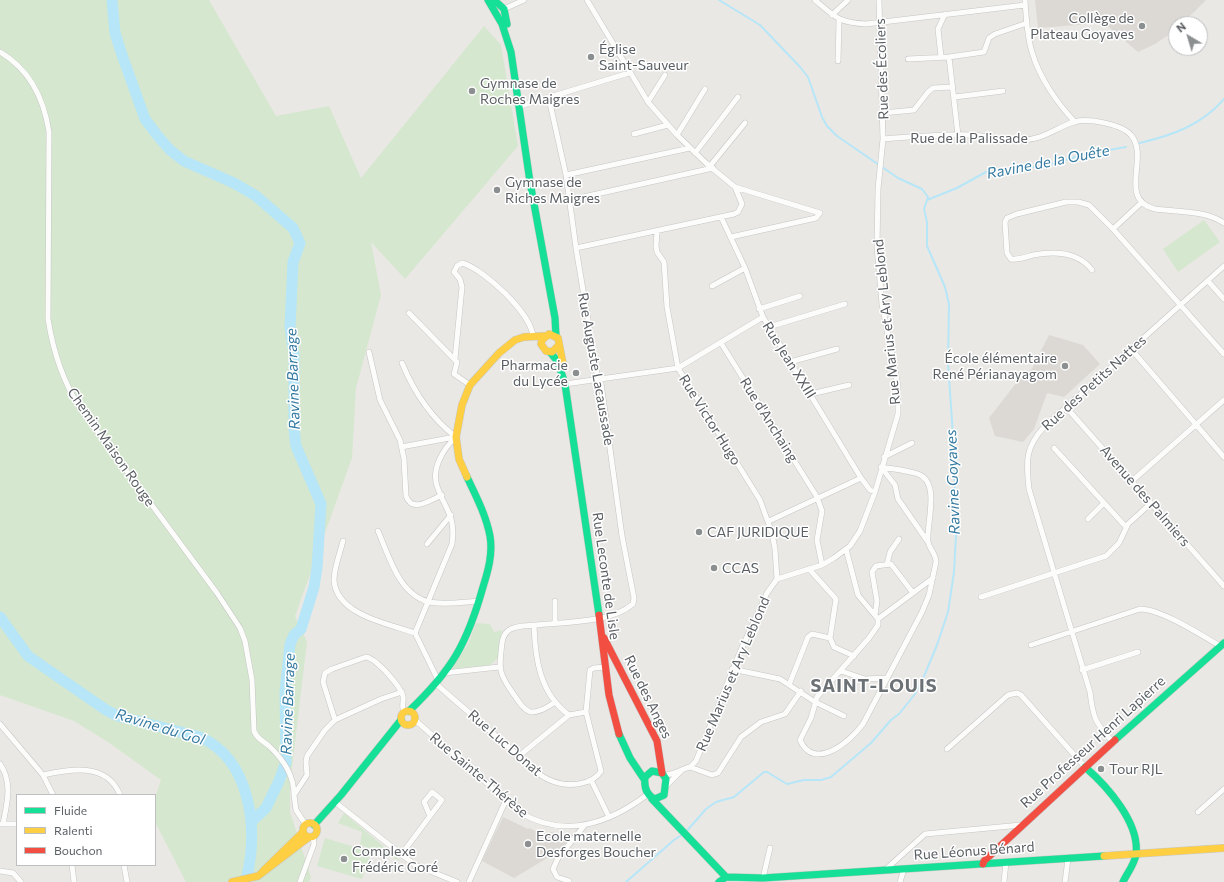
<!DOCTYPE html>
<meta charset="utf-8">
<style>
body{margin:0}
#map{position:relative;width:1224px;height:882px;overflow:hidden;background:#eae8e4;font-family:Commissioner,sans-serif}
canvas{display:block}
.legend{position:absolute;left:16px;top:794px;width:140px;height:72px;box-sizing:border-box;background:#fff;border:1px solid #bdbfc1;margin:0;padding:5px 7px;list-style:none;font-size:12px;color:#5a5f63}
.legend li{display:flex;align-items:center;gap:8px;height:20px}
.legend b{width:20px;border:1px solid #bdbfc1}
.north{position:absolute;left:1168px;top:16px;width:40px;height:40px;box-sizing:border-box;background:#fff;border:1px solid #bdbfc1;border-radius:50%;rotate:322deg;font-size:11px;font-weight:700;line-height:16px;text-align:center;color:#5a5f63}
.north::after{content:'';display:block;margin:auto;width:14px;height:18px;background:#8c8f90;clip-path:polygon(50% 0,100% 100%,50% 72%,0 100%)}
</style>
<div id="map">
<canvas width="1224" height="882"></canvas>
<ul class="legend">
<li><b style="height:5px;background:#16e098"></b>Fluide</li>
<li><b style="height:5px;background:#ffcf43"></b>Ralenti</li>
<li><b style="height:5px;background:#f24e42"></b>Bouchon</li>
</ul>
<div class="north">N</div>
</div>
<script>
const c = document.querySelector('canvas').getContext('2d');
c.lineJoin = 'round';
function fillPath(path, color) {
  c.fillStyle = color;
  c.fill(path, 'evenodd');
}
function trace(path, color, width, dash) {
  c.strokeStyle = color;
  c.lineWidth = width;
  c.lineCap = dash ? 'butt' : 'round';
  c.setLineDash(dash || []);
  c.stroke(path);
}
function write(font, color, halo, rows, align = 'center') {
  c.font = font + ' Commissioner,sans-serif';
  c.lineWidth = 3;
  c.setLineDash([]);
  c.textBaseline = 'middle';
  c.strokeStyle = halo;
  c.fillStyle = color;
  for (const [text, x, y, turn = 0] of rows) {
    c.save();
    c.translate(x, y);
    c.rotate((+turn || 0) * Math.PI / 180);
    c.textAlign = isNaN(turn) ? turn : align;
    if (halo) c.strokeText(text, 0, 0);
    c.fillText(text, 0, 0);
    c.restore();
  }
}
const education = new Path2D(`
 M1035,0h171l-24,24h-6v6l-21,14 -17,8 -34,-29 -66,5z
 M1049,335l34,10 17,19 -36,33 -17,-4 -13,36 -11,13 -28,-6 -6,-18 28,-36 15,-13z
 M503,817l25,12 1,-1 13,6 8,-2 22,3 -13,16 -45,27 -32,-17z`);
const green = new Path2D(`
 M0,0h209l67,116 53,-10 32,72 123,-152 17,19 17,101 -113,133 -34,-37 10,53 -25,93 -4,70 -57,158 12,26 -17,142v28l21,65 -2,5h-123l-31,-60v-24l6,-18 -53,-38 -34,-21 -74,-26z
 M1204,220l16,22 -42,30 -15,-23z
 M476,623l14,1 4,8 8,-2 -4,28 -8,7 -39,4 17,-25z
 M344,813l57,48 -41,-16 2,-13 -24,-9z
 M325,838l46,14 -9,27 -45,-13z`);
const stream = new Path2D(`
 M1140,143c33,-8 62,-18 84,-44
 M927,200l30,-12 29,-16 58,-6 42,-12 40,-7
 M626,882l48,-42 11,-7 21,-24 10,-7 18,-5 30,-25h3l20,12 17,-4h17l10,-3 40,-34 20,-23 8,-6 16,-20 10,-20 12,-29 11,-33 6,-40 2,-37 -2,-85 -6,-87 1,-59 -4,-17 -18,-41v-24l-3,-13 4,-12 -6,-8 -24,-11 -61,-42 -10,-10 -5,-9 -14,-40 -8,-10 -40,-42 -41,-25`);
const river = new Path2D(`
 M112,0l3,33 7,22 23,64 12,16 13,15 14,11 50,22 22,13 37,32 7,15 -7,19 -3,65 4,28v74l2,17 25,58 -4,64 -3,19 -13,42 -7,6 -4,9 -5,48 1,70 -7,19 -13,27 -15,14
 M0,617l28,39 78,54 12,6 82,21c51,23 58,91 47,139`);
const street = new Path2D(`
 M587,0l61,102 29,33 30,29 28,23 85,26 -4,5 -85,19
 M815,0c20,17 24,23 51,24l159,-19
 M1025,0c1,17 2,36 7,52 7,25 25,51 43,70
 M504,9l20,-9
 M832,15l16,-15
 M0,52c29,17 44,47 49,80l-1,187c5,32 14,61 32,89l137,185 23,35 5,13 7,39 2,51c3,8 8,9 15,15 14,13 25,29 25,49
 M941,57l-3,-28 7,-15
 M908,59l41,-2
 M838,61l1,-41
 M955,97l48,-6
 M549,99l17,76 10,73 21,126 4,9 21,153 12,62 -1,6c-22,19 -69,18 -97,21 -9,1 -19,0 -27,5 -7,5 -7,13 -8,22 -2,17 -1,22 9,37 16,23 18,31 44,14
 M648,102l17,-27
 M520,106l109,-33
 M883,113l31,-3 14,-18 5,-4 20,-1
 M634,134l34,-9
 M677,135l28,-46
 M958,135l-9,-78 35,-5 5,-14 6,-4 32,-11
 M883,139c29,-2 60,-5 89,-4 16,1 34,7 51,5 22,-1 32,-12 51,-18 14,-4 48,2 57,13 19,22 -14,64 24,74 22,3 50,1 69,14
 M695,153l43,-56
 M710,166l35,-43
 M566,175l124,-27
 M570,200l143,-32
 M721,217l24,51 18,49 98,161 9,12 5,2
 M1113,229l28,-26
 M657,232l-1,14 1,6 7,10 3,45 11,61 82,132 12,33 3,16 2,30
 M576,248l158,-34 4,-2 4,-8 -7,-17
 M1092,270c-14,-18 -38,-19 -59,-15 -7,2 -15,5 -22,4l-4,-6 -2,-31 2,-4 10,-4 49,-12h12l11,3 24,24 111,125
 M1208,281l16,18
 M712,286l33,-18
 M759,309l41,-13
 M409,313l48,49 -3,12 16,11
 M769,327l76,-23
 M721,343l96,154 5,14 -5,29 5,25
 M1131,349l93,108
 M369,352l11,48 20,40 4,19 2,37c6,17 23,5 36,-1
 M455,359l7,-72 -2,-8 -6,-7 3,-6 5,-3c22,6 70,51 71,74
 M790,362l47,-13
 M402,363c12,29 29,55 54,74
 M565,384l113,-16 85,-51
 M811,394l38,-9
 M1066,407l158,179
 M401,447l54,-10
 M1054,448l72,79
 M884,457l28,-14
 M881,467l14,18 3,14 30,43
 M1132,481l92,-81
 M1088,519l16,-16
 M769,521l92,-43
 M378,531c11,25 21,64 51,71 16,3 34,0 50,-1
 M343,541c-3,12 -9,27 -9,39 2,35 55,44 81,53l23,47
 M427,544l24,-29
 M846,549l12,46 20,24v6l-9,13 -52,59 -6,21 -11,22c14,32 50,2 63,-16l59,-112 7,-17 7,-33c0,-8 -6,-12 -8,-20 -2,-18 13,-60 -10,-68 -12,-4 -25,-5 -37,-7
 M887,564l3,-12 9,-13
 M809,569l27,30 -6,39
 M981,597l125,-41 13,-13 9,-19 23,-21
 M875,615l2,-14 -5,-29 4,-6 15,-2 22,29
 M878,619l55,-41
 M555,623v-22
 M534,625c1,34 6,69 35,90
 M415,633l37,-89c4,-29 -7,-34 -15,-58 -6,-18 7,-38 19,-49
 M1031,645l109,-36c21,0 61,26 80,37
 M732,669l48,10 35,23 29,14
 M1082,670l56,-18
 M841,671l24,8 22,-1
 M444,673l55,-6
 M435,683c25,22 51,44 76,66 12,11 25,26 41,32 15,6 40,5 49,-10l-15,-59 4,-42 4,-2 11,-1
 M789,685l19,-48 4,-3 18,4 4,9 20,9
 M335,720l-12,-38 2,-9 7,-4 34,-12c11,2 34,29 37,39 1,6 -2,11 1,16
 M415,720l106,93c44,26 89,10 127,-19
 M0,724l43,51 10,20
 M1113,742c-18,-19 -20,-24 -23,-50l-61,-203c-3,-28 -4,-42 16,-63l179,-160
 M947,749l61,-54 9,-2 4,2 64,72
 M519,756l50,-41 17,-3
 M0,764c13,19 7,39 3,60
 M690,767l22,8 6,-2 23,-36 20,-15 24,-8 16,-23
 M43,775c27,-6 64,-13 77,20
 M664,775c10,0 17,-6 26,-8l6,-6 44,-109 27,-59 10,-14 45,-14 12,-7 16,-12 10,-15 15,-39 23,-78v-28l-16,-82 -5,-57 1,-58 5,-50 -4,-139
 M591,780l18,37
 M666,786l15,-15
 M335,802l80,63 42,17
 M1198,812l26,-23
 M1,824h16
 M306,825l-10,-15 -2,-15 13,-20 -1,-13 1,-6 18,-26 10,-10 46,-21 21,-7
 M401,855l41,-55 -10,-8 -8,10 6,14
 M72,865l2,17
 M124,865l3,17
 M885,870l40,-36 96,-9
 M0,871l13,2 8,9
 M763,878l7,-30
 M569,881l-12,-4 -4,-8 5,-11 26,-32
 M300,882l14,-38 -1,-8
 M469,882l37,-82
 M900,882l4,-13
 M1004,882l2,-20
 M1065,882l3,-23`);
const fast = new Path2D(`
 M488,0l14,24 9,28 19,130 25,136 1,18
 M494,0l10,9 3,15
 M550,352l8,10 7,22 34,231
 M409,711c43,-41 58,-67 74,-124 5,-16 10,-33 7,-51 -4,-21 -14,-40 -23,-59
 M619,734l11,24 14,21
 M1115,740l109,-97
 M1085,767c22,19 55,56 51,87 -1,10 -9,19 -13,28
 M652,771l10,2 4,6 -2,16 -9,4c-9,-4 -11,-13 -10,-22z
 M652,799l74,78
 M314,825l27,-30 60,-75
 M726,877l37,1 341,-22
 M719,882l7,-5`);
const slow = new Path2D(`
 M558,346l-6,6 -6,-1 -5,-7 1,-4 7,-6 9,4 5,26
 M467,477l-8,-18 -3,-22 6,-32 8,-20 29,-32 16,-13 9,-3 20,-1
 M401 718a7 7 0 1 1 14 0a7 7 0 1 1-14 0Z
 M303 830a7 7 0 1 1 14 0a7 7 0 1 1-14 0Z
 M1104,856l120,-8
 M263,871l40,-39
 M232,882l26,-6 51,-39`);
const jam = new Path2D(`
 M599,615l10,80 10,39
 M604,638l53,103 5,32
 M983,864l1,-3 131,-121`);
const markers = [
 [1142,26,4,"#8c8f90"],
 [591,57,4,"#8c8f90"],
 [472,91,4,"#8c8f90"],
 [497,190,4,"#8c8f90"],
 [1065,366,4,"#8c8f90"],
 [576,373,4,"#8c8f90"],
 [699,532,4,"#8c8f90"],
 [714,568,4,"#8c8f90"],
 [1101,769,4,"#8c8f90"],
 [528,844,4,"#8c8f90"],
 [344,859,4,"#8c8f90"]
];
const poiNames = [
 ["Collège de",1134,18,"right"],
 ["Plateau Goyaves",1134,34,"right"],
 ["Église",599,49],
 ["Saint-Sauveur",599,65],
 ["Gymnase de",480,83],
 ["Roches Maigres",480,99],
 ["Gymnase de",505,182],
 ["Riches Maigres",505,198],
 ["École élémentaire",1057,358,"right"],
 ["René Périanayagom",1057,374,"right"],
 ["Pharmacie",568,365,"right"],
 ["du Lycée",568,381,"right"],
 ["CAF JURIDIQUE",707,532],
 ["CCAS",722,568],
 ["Tour RJL",1109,769],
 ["Ecole maternelle",536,836],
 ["Desforges Boucher",536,852],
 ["Complexe",352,851],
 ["Frédéric Goré",352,867]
];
const streetNames = [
 ["Rue des Écoliers",882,69,-92],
 ["Rue de la Palissade",969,138],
 ["Rue Marius et Ary Leblond",887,322,-96],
 ["Rue Jean XXIII",789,360,58],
 ["Rue Auguste Lacaussade",596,369,80],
 ["Rue des Petits Nattes",1094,383,-42],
 ["Rue Victor Hugo",710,420,58],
 ["Rue d'Anchaing",769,420,58],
 ["Chemin Maison Rouge",111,447,55],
 ["Avenue des Palmiers",1145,496,49],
 ["Rue Leconte de Lisle",606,576,82],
 ["Rue Marius et Ary Leblond",733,674,-67],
 ["Rue des Anges",648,697,64],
 ["Rue Professeur Henri Lapierre",1093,742,-42],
 ["Rue Luc Donat",505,743,41],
 ["Rue Sainte-Thérèse",479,775,40],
 ["Rue Léonus Bénard",974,851,-4]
];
const waterNames = [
 ["Ravine de la Ouête",1048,162,-11],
 ["Ravine Barrage",293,379,-92],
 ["Ravine Goyaves",953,482,-92],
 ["Ravine Barrage",288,704,-88],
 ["Ravine du Gol",160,727,17]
];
const districtNames = [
 ["SAINT-LOUIS",874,686]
];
fillPath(education, '#dcd8d3');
fillPath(green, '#d5e7cf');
trace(stream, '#b6e6f7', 2);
trace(river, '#b6e6f7', 11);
trace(street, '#c5c5c5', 6);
trace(fast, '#c6c7c7', 8);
trace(slow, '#c6c7c7', 8);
trace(jam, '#c6c7c7', 8);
trace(street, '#fcfcfb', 5);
trace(fast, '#16e098', 7);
trace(slow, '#ffcf43', 7);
trace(jam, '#f24e42', 7);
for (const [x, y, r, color] of markers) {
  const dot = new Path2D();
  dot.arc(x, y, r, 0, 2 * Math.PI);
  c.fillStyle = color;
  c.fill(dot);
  trace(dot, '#fff', 1.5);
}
write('14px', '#5a5f63', '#fff', poiNames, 'left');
write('14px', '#5a5f63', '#fff', streetNames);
write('italic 15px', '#367ba2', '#fff', waterNames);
c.letterSpacing = '1px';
write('bold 18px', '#6b7175', '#fff', districtNames);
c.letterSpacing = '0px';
</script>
